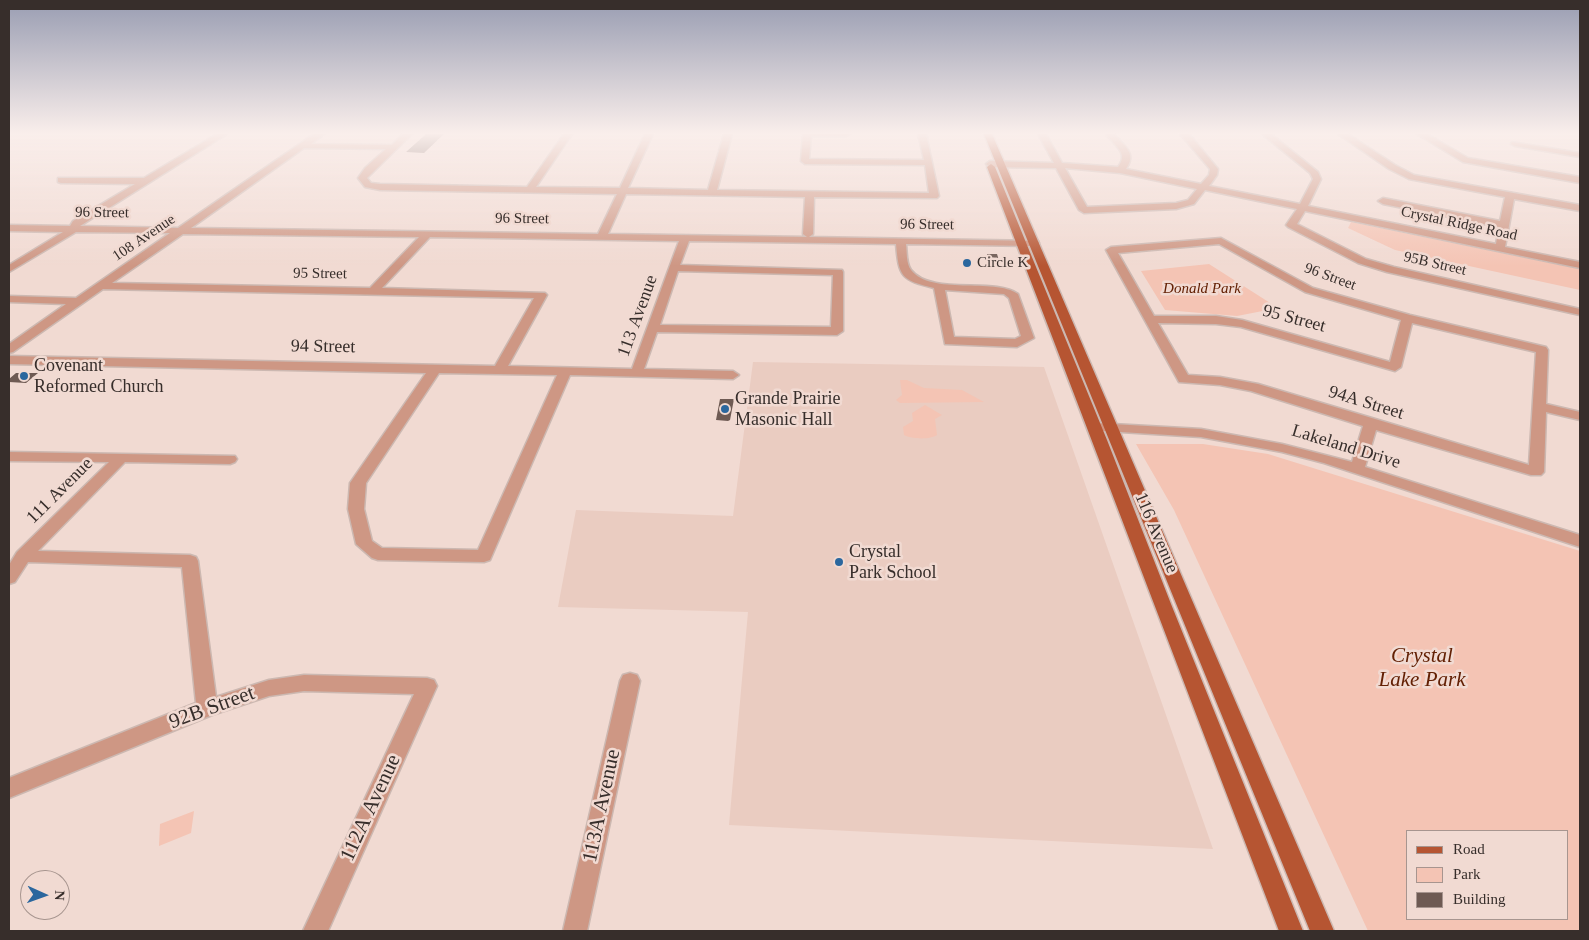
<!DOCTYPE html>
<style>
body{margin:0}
#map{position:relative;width:1589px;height:940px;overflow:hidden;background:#f1dad2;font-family:"Times New Roman",serif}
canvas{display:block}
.frame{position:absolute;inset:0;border:10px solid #372e2b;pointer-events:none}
.legend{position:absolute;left:1406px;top:830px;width:162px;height:90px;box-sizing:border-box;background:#f1dad2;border:1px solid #a7958f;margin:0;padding:6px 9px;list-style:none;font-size:15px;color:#372e2b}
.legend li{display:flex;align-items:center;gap:10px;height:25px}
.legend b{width:25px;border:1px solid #a7958f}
.north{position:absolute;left:20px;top:870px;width:50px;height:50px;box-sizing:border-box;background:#f1dad2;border:1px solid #a7958f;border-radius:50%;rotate:92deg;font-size:14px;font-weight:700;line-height:20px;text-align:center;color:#372e2b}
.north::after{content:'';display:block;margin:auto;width:18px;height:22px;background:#2b679e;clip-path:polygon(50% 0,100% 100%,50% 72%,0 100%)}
</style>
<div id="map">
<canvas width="1589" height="940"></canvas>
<div class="frame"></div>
<ul class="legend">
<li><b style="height:6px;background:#b65532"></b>Road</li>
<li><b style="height:14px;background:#f4c4b4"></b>Park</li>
<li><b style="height:14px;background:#6e5a53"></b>Building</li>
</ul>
<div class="north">N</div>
</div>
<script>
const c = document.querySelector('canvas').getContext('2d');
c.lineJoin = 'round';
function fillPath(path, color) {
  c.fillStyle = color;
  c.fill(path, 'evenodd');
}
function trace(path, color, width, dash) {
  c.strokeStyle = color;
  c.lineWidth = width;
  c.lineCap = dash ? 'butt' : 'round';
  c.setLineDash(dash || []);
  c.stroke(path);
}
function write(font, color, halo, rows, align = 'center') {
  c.font = font + ' "Times New Roman",serif';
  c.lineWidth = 5;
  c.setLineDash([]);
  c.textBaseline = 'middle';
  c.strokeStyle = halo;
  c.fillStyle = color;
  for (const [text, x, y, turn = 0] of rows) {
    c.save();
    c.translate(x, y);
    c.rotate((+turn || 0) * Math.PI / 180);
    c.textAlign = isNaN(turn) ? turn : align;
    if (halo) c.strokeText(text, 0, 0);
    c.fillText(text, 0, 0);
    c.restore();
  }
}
const built = new Path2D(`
 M753,362l291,5 169,482 -484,-24 19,-213 -190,-5 18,-97 157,6z`);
const green = new Path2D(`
 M1351,222l229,47v21l-185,-40 -47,-22z
 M1209,264l69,44 -41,8 -72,-6 -24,-39z
 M900,380h7l17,8 38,2 22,12 -84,1 -4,-3 6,-5z
 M925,405l17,10 -7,4 2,16c-7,5 -26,4 -33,0l-1,-8 10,-6 -1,-8z
 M1136,444h67l65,10 312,97v380h-212l-194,-421zM1408,831h160v88h-160z
 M194,811l-3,22 -32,13 1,-22z`);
const building = new Path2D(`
 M426,134h18l-20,19 -18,-1z
 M987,254h10l4,13 -10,-1z
 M16,373h22l-12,10 -17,-1v-3z
 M720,399h14l-4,21 -2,1 -12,-1z`);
const minor = new Path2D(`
 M217,134h10l-147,92 98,2 136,-94h10l-13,10 81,1 11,-11h9l-45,44 4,5 9,1 147,3 37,-53h8l-36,53 84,1 25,-54h8l-25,54 80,2 16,-56h8l-15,56 212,3 -4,-28 -120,-1 -4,-3 2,-27h47l-4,2h-35l-2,23 115,1 -6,-26h8l13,62 -2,2 -123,-1 -1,37 -4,3 229,4 1,2 -5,3 -128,-2c1,8 0,20 5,26 20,26 83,7 107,24l16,44 -17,9 -72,-3 -11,-56c-33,-8 -35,-11 -38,-44l-207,-3 -9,24 162,5 1,2v59l-6,4 -180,-3 -13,37 89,2 6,4 -6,4 -163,-4 -80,185 -6,2 -106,-2 -6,-2 -16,-14 -8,-35 2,-26 76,-110 -417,-9v-8l486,10 39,-68 -431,-9 -90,63 -4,1v-9l57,-40 -57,-2v-6l67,2 94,-65 -94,-1 -67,40v-7l54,-33 -54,-1v-6l61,1 3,-5 62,-37 -74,-1 -3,-1v-4h86zM304,148l82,1 -21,19 -7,10 7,9 15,3 237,4 -19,40 -407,-6zM626,194l179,3 -2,37 4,3 -199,-3zM183,234l236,3 -49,51 -258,-5zM430,237l249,4 -47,128 -124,-3 39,-71 -2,-2 -163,-5zM678,271l155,4 -2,52 -171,-2zM945,290l59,4 5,4 12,38 -6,3 -61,-2zM439,373l118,2 -79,175 -96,-2 -10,-7 -8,-32 2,-26z
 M1038,134h8l16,29 56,4c11,-14 -3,-21 -12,-33h8c11,13 23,19 12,35l75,15 8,-9 1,-6 -30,-35h9l29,35 -1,6 -8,11 91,18 13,-25 -3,-6 -48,-39h9l47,38 3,7 -13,27 188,38 3,-17 -116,-23 -5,-3 5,-3 117,23 5,-24 -96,-18 -20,-10 -51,-35h10l47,31 19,10 166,30v6l-66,-12 -9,48 75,15v6l-275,-57 -8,13 69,35 28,8 186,42v6l-193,-43 -29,-9 -70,-36 -2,-2 11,-16 -92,-19 -11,14 -18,5 -92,4 -5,-3 -23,-42 -66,-1 -4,-3 4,-3 64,2zM1065,168l55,5 77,16 -9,11 -12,3 -89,4z
 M1417,134h10l41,24 112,19v6l-117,-21z
 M1512,142l68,11v4l-65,-11 -4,-2z
 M1221,238l92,50 97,27 136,32 2,3 -2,54 34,8v8l-34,-8 -2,60 -3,3h-10l-155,-45 -11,37 215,68v12l-256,-84 -42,-11 -81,-15 -112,-7 -2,-3 2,-3 5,-1 107,6 81,15 70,18 11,-36 -112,-35 -31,-6 -41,-3 -73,-132 5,-3zM1219,244l86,48 96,28 -11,42 -148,-42 -26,-4h-62l-36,-63zM1158,323l58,1 25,3 154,44 6,-4 11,-44 124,29 -7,113 -271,-81 -38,-7 -32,-2z
 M9,452l226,4 2,3 -2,3 -5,2 -105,-2 -87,89 152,4 6,2 2,4 18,136 53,-17 35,-5 123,3 7,2 3,6 -109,245h-25l111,-237 -110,-3 -35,5 -57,19 -203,83v-20l187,-75 -14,-136 -154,-5 -13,20 -6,2v-19l8,-13 92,-90 -100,-1z
 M630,673l7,2 3,6 -53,250h-24l57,-250 3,-6z`);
const major = new Path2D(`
 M984,134h8l342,797h-24z
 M991,164l4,3 112,273 64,164 132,327h-24c-98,-255 -194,-510 -292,-764z`);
const markers = [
 [967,263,5,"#2b679e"],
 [24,376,5,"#2b679e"],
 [725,409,5,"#2b679e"],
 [839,562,5,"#2b679e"]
];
const farStreetnames = [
 ["96 Street",102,213,1],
 ["96 Street",522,219,1],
 ["Crystal Ridge Road",1459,224,12],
 ["96 Street",927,225,1],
 ["108 Avenue",144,238,-34],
 ["95B Street",1435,264,13],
 ["95 Street",320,274,1],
 ["96 Street",1330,277,20]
];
const farPoinames = [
 ["Circle K",977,263]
];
const farParknames = [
 ["Donald Park",1202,289]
];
const streetNames = [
 ["113 Avenue",638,316,-70],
 ["95 Street",1294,319,15],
 ["94 Street",323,347,1],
 ["94A Street",1366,403,17],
 ["Lakeland Drive",1346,447,17],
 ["111 Avenue",60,491,-45],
 ["116 Avenue",1156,533,67]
];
const poiNames = [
 ["Covenant",34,366],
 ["Reformed Church",34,387],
 ["Grande Prairie",735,399],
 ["Masonic Hall",735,420],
 ["Crystal",849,552],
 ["Park School",849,573]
];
const nearParknames = [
 ["Crystal",1422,656],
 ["Lake Park",1422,680]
];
const nearStreetnames = [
 ["92B Street",212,708,-20],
 ["113A Avenue",602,806,-78],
 ["112A Avenue",371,808,-65]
];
fillPath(built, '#eaccc1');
fillPath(green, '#f4c4b4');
fillPath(building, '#6e5a53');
trace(minor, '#ccb8b1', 3);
trace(major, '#ccb8b1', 3);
fillPath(minor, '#ce9784');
fillPath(major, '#b65532');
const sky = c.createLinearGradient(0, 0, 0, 266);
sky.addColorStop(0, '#999db2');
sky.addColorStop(0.5, '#f9eeeb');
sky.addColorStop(1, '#f9eeeb00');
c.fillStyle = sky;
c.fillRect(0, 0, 1589, 266);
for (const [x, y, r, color] of markers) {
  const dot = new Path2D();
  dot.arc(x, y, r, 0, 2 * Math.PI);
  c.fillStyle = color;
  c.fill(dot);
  trace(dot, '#f1dad2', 2);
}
write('15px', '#372e2b', '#f1dad2', farStreetnames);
write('15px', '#372e2b', '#f1dad2', farPoinames, 'left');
write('italic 15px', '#632004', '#f1dad2', farParknames);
write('18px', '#372e2b', '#f1dad2', streetNames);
write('18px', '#372e2b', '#f1dad2', poiNames, 'left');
write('italic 21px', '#632004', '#f1dad2', nearParknames);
write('21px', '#372e2b', '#f1dad2', nearStreetnames);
</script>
